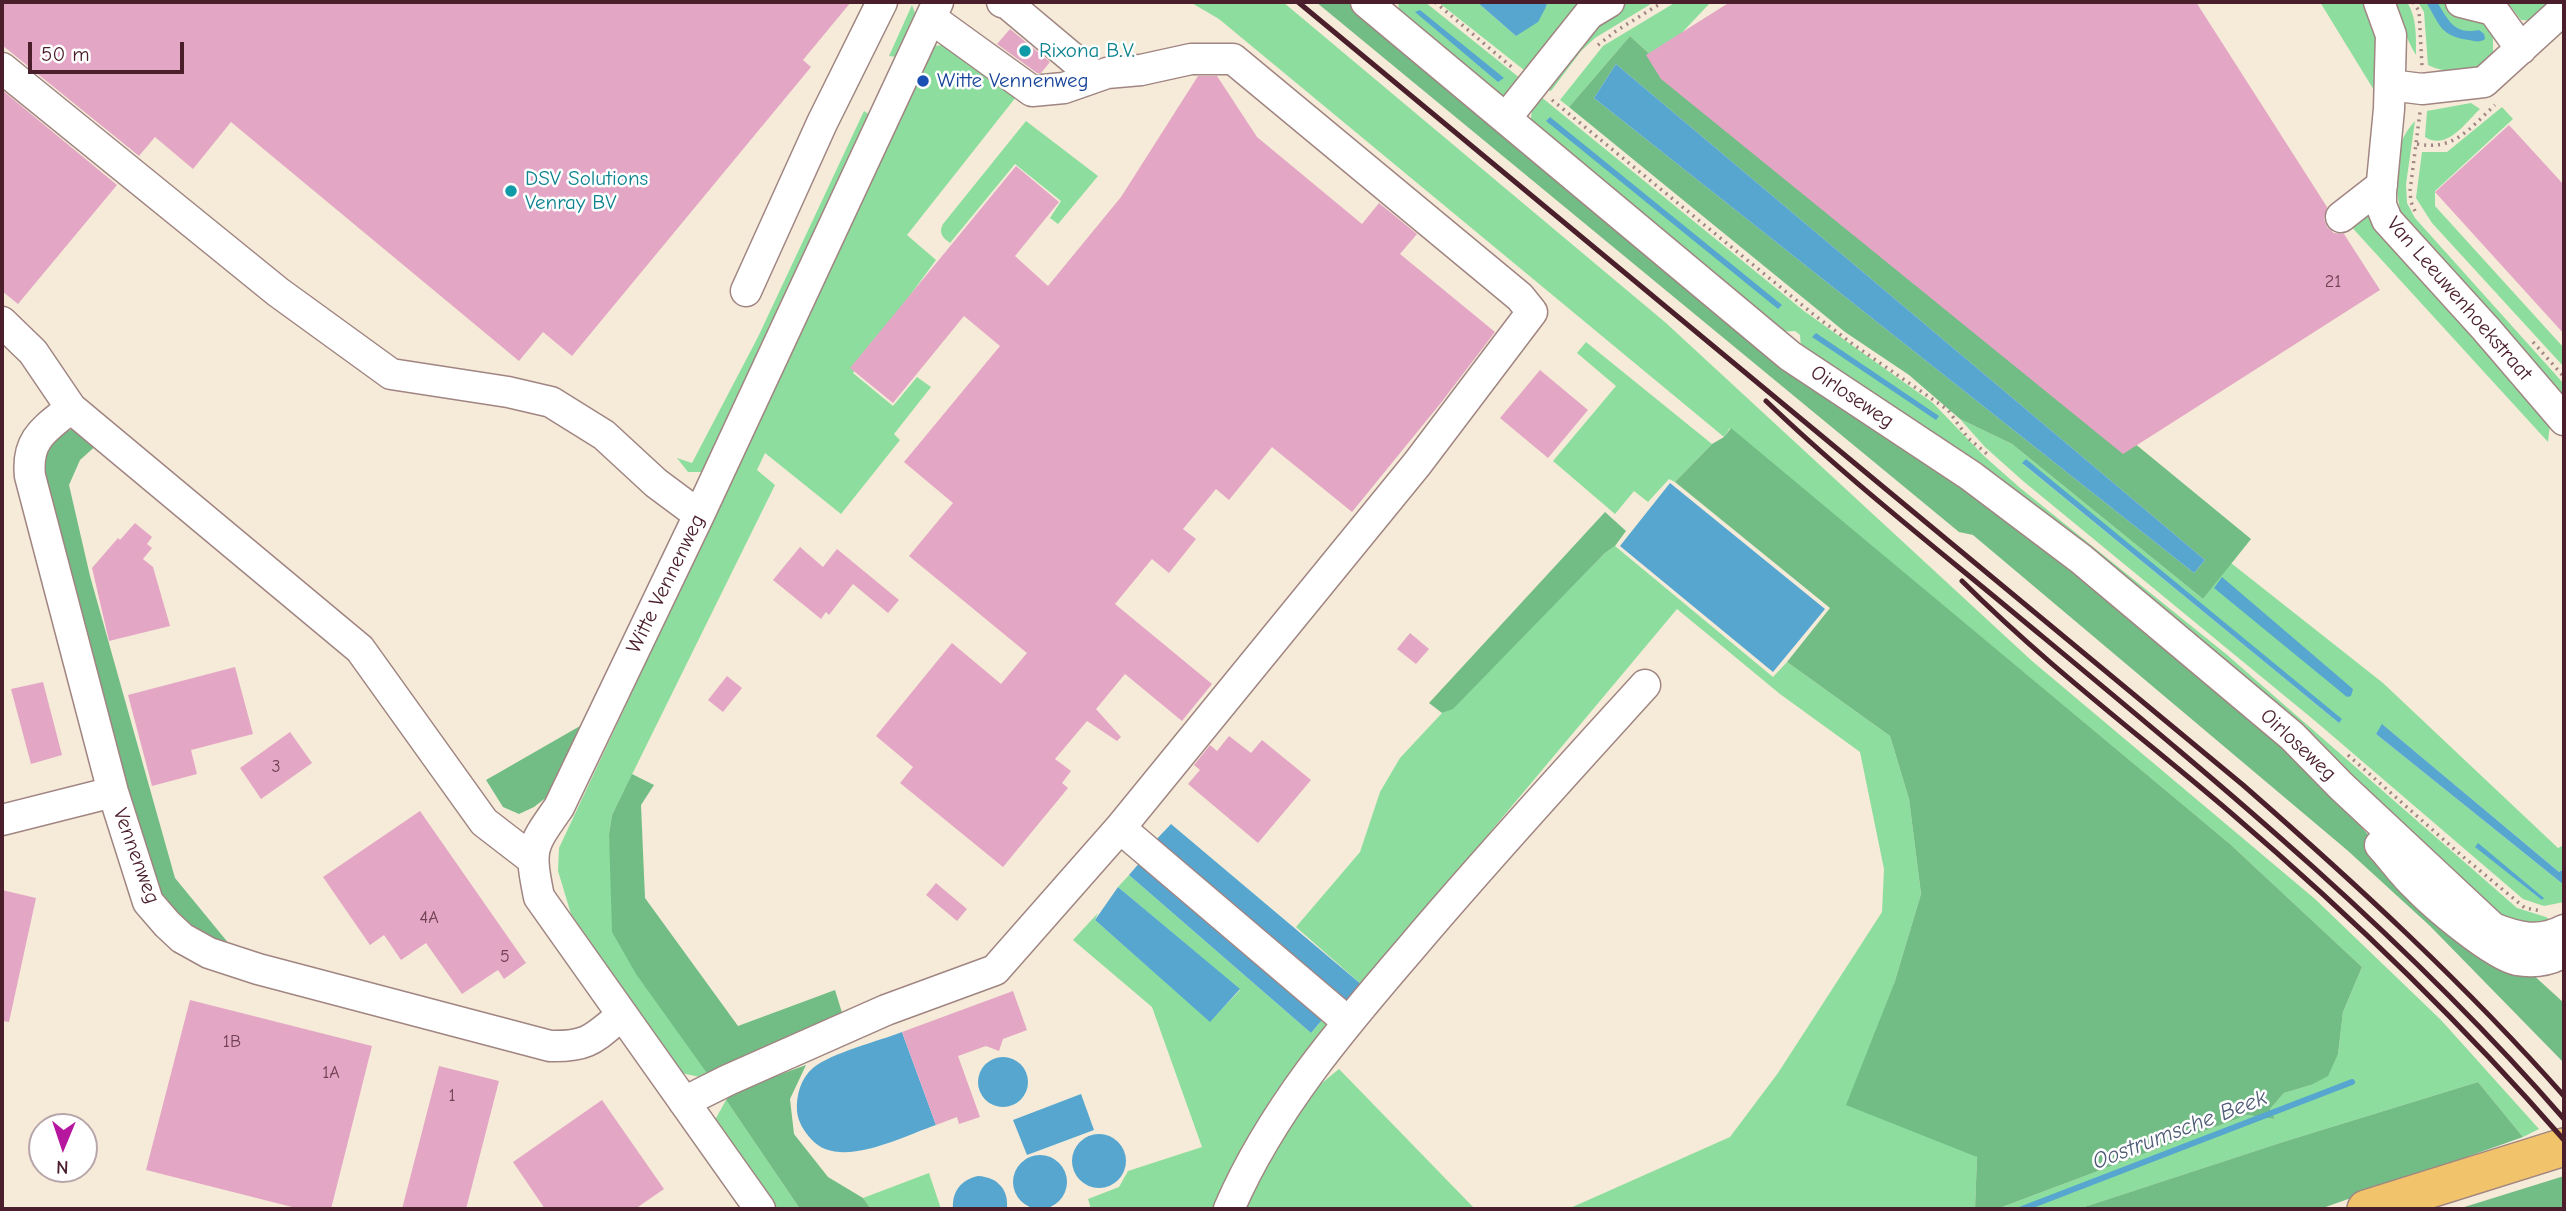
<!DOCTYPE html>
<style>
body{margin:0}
#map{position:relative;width:2566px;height:1211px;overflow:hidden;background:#f5ebd8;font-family:"Comic Neue",sans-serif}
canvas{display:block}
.frame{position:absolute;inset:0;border:4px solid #4a1f2b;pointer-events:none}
.north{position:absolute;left:28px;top:1113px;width:70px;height:70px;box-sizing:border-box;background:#fff;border:2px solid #b7a5aa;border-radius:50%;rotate:182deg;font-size:19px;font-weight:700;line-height:28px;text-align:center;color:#4a1f2b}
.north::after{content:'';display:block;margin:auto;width:24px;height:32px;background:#b5179e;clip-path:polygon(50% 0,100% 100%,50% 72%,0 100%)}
.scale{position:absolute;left:28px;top:42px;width:156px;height:32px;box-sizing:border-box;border:4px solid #4a1f2b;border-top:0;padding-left:9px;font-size:21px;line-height:24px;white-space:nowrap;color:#4a1f2b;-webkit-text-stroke:5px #fff;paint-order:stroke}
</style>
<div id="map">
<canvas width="2566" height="1211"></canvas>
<div class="frame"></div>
<div class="north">N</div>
<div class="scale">50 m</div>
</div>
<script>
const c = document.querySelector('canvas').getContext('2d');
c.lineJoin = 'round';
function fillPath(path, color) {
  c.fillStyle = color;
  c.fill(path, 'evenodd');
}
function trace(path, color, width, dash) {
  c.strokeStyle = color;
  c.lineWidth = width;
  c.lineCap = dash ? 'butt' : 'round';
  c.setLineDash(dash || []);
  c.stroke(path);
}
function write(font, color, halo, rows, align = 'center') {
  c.font = font + ' "Comic Neue",sans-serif';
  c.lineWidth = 5;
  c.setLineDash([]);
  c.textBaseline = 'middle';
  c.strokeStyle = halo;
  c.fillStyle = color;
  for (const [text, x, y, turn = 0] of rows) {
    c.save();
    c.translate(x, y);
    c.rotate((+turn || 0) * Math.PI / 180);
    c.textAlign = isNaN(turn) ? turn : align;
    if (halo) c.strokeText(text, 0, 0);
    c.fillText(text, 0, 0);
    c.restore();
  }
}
const green = new Path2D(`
 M1190,2h93l383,321 366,338 283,238 126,121 98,109 -16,8 -45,-55 -192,59 -208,68h-81l250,-94 28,4 -5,-10 14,-16 27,-8 27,-31 5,-42 19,-45 -132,-123 -500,-416 -6,9 -505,-418z
 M1398,2h27l101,81 -19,13 -14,-1 -93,-75z
 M1438,2h39l39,34 31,-30 -4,-4h50l-63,67 -6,1z
 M1626,2h28l-59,36 -14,13 -30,40 -3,-1v-2l52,-67z
 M1676,2h35l-55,58 -26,-24 -61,71 -9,-7 43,-54z
 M2320,2h46l9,15 5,83z
 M2391,2h16c10,16 9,34 9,53 -11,-17 -14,-36 -25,-53z
 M2418,2h34l31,21 10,12v27c-21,8 -44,14 -65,3l-4,-53z
 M2507,2h9l2,2 3,-2h26l-1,10 -10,9 -15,-1z
 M912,5l4,11 -20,41 -7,-1z
 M954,43l62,54 -109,138 29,25 -83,113 40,33 24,-29 14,10 -37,47 6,6 -59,74 -76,-61 -8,17 18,15 -163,330 -3,19 3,40 83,180 14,22 -9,1 -19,-4 -110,-159 -13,-43 1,-23 376,-802z
 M1540,96l264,215 129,92 51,53 35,31 207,167 291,254 29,9 13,9 -54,-3 -704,-575 -1,-13 -5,-4 -17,1 -249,-202 4,-25zM1547,120l234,185v1l-3,2z
 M2471,103l9,6c-15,14 -33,42 -55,28l2,-26z
 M2502,107l11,12 -78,72v15l129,142v19l-132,-144 -16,-25 6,-46h25z
 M864,111l6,4 -167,357h-15l-11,-14 15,5 66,-126z
 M1026,121l72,55 -40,48 -8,-6 11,-17 -46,-37 -65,79c-7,-5 -12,-10 -7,-19z
 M2415,121l-9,63 1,19 8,15 149,166v18l-163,-187c-6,-32 -11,-68 14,-94z
 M2365,214l13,4 173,196 -3,28 -201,-220z
 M1586,342l126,102 -37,38 -6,-3 -21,23 -14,-11 -19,23 -62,-53 63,-75 -39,-33z
 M1960,419l52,25 191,155 28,-36 152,120 175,165 6,-3v24l-5,3 -176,-147 -7,9 188,151v17l-20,4 -21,-7 -209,-179 -291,-239 -38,-34zM2026,460l315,259 -2,4 -316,-259z
 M1615,546l158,131 14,-15 103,74 19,63 12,95 -27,90 83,174 -2,51h-407l162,-72 48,-64 104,-161 2,-43 -24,-117 -80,-58 -103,-85 -315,376 -66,-58 64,-75 20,-60 20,-34 42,-45 11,-5 152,-155z
 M1129,875l182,158 11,-13 13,12 -116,177h-128l-3,-10 31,-12 9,-16 74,-24 -50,-140 -79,-67 25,-27 -3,7 115,101 30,-31 -122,-103z
 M1339,1069l136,140h-240l76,-117z
 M726,1100l74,109h-22l-63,-89z
 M929,1173l12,36h-70l-8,-11z`);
const forest = new Path2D(`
 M1316,2h31l179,147 463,355 248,200 73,64 114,131 106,73 34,31v60l-134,-137 -83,-76 -374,-315 -14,-3z
 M1630,36l26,24 444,355 151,124 -48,60 -191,-155 -52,-25 -51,-44 -64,-43 -276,-225zM1616,64l589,496 -11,13 -600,-475z
 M1731,428l499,416 132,123 -19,45 -5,42 -10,22 -17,9 -27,8 -14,16 5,10 -28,-4 -250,94h-22l2,-52 -131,-52 48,-121 27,-90 -12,-95 -19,-63 -103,-74 43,-54 -155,-126 37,-38 12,-7z
 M74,429l25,14 -19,17 -11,25 21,91 85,302 55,67 -34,-12 -37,-29 -113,-399 -6,-59 19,-13z
 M1605,512l21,19 -11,15 -10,7 -152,156 -11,4 -13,-10z
 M587,722l-30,67 -23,18 -15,7 -16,-7 -17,-27z
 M632,774l22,11 -13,20 4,93 93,128 97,-36 9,29 -135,57 -73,-102 -24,-42 -3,-98 3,-19z
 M806,1065l-16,34 4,35 34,43 35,21 8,11h-71l-74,-109 9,-9z
 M2478,1082l45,55 -203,72h-242l208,-68z
 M2564,1176v33h-106z`);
const water = new Path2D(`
 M1477,2h66l4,3 -9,17 -22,14z
 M2426,2h11c12,19 17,33 42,28l5,4 1,5c-6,4 -9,2 -16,1 -29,-4 -29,-15 -43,-38z
 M1420,10l84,68 -6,4 -83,-70z
 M1616,64l589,496 -11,13 -600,-475z
 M1550,117l232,188 -4,4 -232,-188z
 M1816,333l123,83 -3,4 -124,-83z
 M2026,459l316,260 -3,4 -317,-260z
 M1670,483l155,126 -52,63 -153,-126z
 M2222,577l131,112 -2,7 -4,1 -133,-109z
 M2382,724l177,148 5,-3v16l-188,-151z
 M1171,824l191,161 -19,22 -190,-164z
 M2478,843l66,55 -2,2 -67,-53z
 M1141,861l181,159 -11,13 -182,-158z
 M1118,887l122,102 -30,33 -115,-102z
 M902,1032l34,93c-33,11 -97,46 -125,14 -7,-8 -13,-17 -14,-28 -1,-16 4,-33 16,-43 18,-15 66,-27 89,-36z
 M978 1082a25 25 0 1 1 50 0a25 25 0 1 1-50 0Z
 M1081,1094l13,36 -67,25 -14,-35z
 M1072 1161a27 27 0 1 1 54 0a27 27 0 1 1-54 0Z
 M1013 1182a27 27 0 1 1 54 0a27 27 0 1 1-54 0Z
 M978,1176c19,1 31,13 29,33h-54c-1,-18 8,-29 25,-33z`);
const stream = new Path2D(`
 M2022,1209l330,-127`);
const building = new Path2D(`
 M2,2h849l-48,58 8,7 -239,289 -29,-24 -24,29 -288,-239 -38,47 -38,-32 -16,19 -137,-111z
 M1730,2h466l131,205 -3,12 3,8 7,6 10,1 36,56 -257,164 -462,-375 -15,-24z
 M1010,29l40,33 -9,11h-4l-40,-29z
 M1198,76h19l40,61 105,87 17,-21 38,31 -17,20 95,78 -55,72 -88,108 -80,-65 -43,53 -13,-11 -33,40 13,10 -27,34 -17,-14 -37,45 97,80 -30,37 -57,-47 -29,35 25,28 -4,4 -30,-20 -32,38 16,12 -9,12 6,5 -65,79 -103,-84 13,-16 -37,-31 76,-93 49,41 26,-31 -118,-97 44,-53 -49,-41 96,-116 -36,-30 -71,87 -43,-35 166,-202 43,36 -44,54 33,30 73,-89z
 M2,90l115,95 -99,119 -16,-13z
 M2509,125l55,60v149l-129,-142z
 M1540,370l48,40 -40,48 -48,-40z
 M135,523l17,14 -5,7 5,4 -9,11 10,8 17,59 -61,15 -17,-73 26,-30 2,2z
 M800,547l23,20 14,-18 62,51 -11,13 -35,-29 -24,31 -3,-3 -5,7 -48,-39z
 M1410,633l19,16 -13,15 -19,-15z
 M235,667l18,67 -62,16 6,24 -45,12 -24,-91z
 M727,676l15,12 -19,24 -15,-12z
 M43,682l19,73 -31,9 -20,-75z
 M290,732l22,31 -51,36 -21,-31z
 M1229,736l22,17 11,-13 49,40 -53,63 -70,-59 12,-14 -6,-5 16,-20 7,6z
 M420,811l106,152 -22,16 -6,-9 -36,24 -36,-51 -25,17 -17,-25 -14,10 -47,-68z
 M936,883l31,26 -10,12 -31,-26z
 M2,890l34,8 -27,124 -7,-1z
 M1013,991l14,39 -24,9 -4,12 -13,-5 -28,10 22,61 -21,7 -2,-7 -21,8 -34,-93z
 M190,1000l182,46 -41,163h-31l-154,-39z
 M439,1066l60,15 -33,128h-64z
 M602,1100l62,89 -29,20h-90l-32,-47z`);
const path = new Path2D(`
 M1435,2l79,67
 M2413,2l6,9 3,55
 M1598,45l18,-14 47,-29
 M1552,100l261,214 41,31 94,65 20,28 19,16
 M2417,144c37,7 52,-15 78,-39
 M2415,211l-4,-9 -1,-11 10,-79
 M2533,342l31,35
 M2348,755l113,100 64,53 17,3`);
const minor = new Path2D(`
 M1002,2l6,2 87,73
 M1366,2l424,354 181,120 110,83 211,177 49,50 152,142c25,10 47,15 71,2
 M2379,2l12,33 -2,74 -8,83v13l6,15 99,109 78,91
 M2461,2l32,8 28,39
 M2,68l276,224 113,82 117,18 43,10 53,33 52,48 43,32
 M2390,85l32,4 62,-7 80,-73
 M1506,118l83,-104 20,-12
 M2341,217l41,-32
 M746,291l76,-168 60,-121
 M2,322l31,30 38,56 289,241 124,173 48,37
 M71,408c-26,21 -45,31 -41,68l83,316 35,110 19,22 15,14 27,15 49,16 292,77c39,1 44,-8 72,-31
 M2,820l111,-28
 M1120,828l228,194
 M2380,845c12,13 23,29 36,41 18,19 77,69 101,74 18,3 32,1 47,-8
 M684,1102l44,-22 158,-70 109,-40 125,-142 297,-364 115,-152 -12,-15 -287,-238h-42l-50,11 -34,3 -43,15 -32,3 -101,-73
 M760,1209l-221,-312c-10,-49 -8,-50 20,-90l140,-292 239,-513
 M1229,1209c42,-98 113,-181 182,-261 76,-90 155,-176 234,-263`);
const major = new Path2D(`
 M2366,1209l198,-62`);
const rail = new Path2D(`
 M1298,2l945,783c112,98 222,199 321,311
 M1766,401c76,73 160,139 242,207 194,161 390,320 556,511
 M1962,581c84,84 179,155 269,232 118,101 231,210 333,327`);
const markers = [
 [1025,51,7,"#0f9aa8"],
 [923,81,7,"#1a4fb4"],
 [511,191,7,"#0f9aa8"]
];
const numberNames = [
 ["21",2333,282],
 ["3",276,767],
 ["4A",429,918],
 ["5",505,957],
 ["1B",232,1042],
 ["1A",331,1073],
 ["1",452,1096]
];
const cultureNames = [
 ["Rixona B.V.",1039,51],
 ["DSV Solutions",525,179],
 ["Venray BV",525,203]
];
const transitNames = [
 ["Witte Vennenweg",937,81]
];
const streetNames = [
 ["Van Leeuwenhoekstraat",2459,299,49],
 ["Oirloseweg",1852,397,34],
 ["Witte Vennenweg",666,584,-64],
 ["Oirloseweg",2298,745,43],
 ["Vennenweg",136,856,70]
];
const waterNames = [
 ["Oostrumsche Beek",2180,1130,-21]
];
fillPath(green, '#8dde9e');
fillPath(forest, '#72bd85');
fillPath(water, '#56a6d0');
trace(stream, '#56a6d0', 6);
fillPath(building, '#e4a6c5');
trace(minor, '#a08582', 33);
trace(major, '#a08582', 40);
trace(path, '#a08582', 3.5, [2, 5]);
trace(minor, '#fff', 30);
trace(major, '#f1c36a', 37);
trace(rail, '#4a1f2b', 5);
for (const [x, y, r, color] of markers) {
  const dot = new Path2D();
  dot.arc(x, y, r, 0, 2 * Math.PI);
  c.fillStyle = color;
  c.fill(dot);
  trace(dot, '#fff', 2.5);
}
write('18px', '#704152', null, numberNames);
write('21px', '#0d838f', '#fff', cultureNames, 'left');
write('21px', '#164399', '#fff', transitNames, 'left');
write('21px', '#4a1f2b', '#fff', streetNames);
write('italic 23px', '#4f5c75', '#fff', waterNames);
</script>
